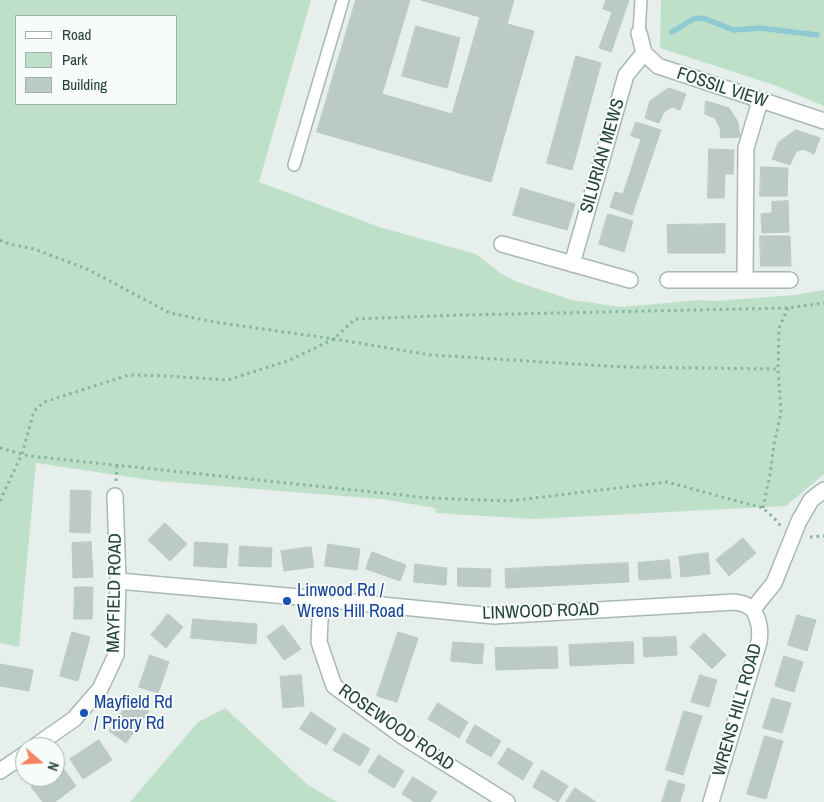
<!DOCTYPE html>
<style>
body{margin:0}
#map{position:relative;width:824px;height:802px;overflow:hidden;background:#e6efeb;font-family:"Archivo Narrow",sans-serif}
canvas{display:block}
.legend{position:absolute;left:15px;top:15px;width:162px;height:90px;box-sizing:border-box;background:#f7fbf9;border:1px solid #a3b1ad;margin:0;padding:6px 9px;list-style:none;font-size:15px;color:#24423a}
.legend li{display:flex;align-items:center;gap:10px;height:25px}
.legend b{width:25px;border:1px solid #a3b1ad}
.north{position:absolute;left:15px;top:737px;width:50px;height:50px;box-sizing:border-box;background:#f7fbf9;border:1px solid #a3b1ad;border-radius:50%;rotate:109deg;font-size:14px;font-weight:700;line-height:20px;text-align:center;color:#24423a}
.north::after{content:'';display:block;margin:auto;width:18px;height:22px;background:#f4845f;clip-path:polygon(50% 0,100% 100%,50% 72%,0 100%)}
</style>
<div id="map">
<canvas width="824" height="802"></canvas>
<ul class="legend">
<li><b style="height:6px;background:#fff"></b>Road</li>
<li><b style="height:14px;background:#bfe0c8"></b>Park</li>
<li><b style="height:14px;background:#bbcac4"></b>Building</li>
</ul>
<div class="north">N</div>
</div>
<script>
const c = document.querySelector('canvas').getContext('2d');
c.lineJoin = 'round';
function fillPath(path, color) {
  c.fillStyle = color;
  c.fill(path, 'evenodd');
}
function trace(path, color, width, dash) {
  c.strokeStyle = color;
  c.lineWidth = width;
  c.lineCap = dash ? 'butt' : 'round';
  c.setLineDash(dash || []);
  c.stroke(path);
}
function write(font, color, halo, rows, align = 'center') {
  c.font = font + ' "Archivo Narrow",sans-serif';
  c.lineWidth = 4;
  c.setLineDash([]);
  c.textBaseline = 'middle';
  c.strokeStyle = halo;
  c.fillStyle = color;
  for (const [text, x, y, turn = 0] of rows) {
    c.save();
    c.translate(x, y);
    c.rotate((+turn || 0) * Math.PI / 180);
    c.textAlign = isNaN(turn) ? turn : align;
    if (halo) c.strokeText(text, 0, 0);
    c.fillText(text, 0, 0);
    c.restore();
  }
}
const green = new Path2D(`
 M0,0h311l-52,182 120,45 97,27 24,19 17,9 55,18 14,2 36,5 78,-7 15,1 80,-6 29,-5v184l-38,32 -253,13 -97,-6 -1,-5 -54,-9 -224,-18 -121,-18 -17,184 -19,-4zM16,16h160v88h-160z
 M661,0h163v106l-50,-21 -114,-37z
 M225,708l83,77 29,17h-207l68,-80z`);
const stream = new Path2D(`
 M672,32l23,-14 11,1 27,11 27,-2 57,7`);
const building = new Path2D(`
 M356,0h54l-28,94 70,20 28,-97 -59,-17h93l-7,24 27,7 -43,151 -174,-50z
 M606,0h23l-18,52 -12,-4 13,-36 -9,-3z
 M416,26l44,12 -13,50 -45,-12z
 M576,56l25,7 -29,107 -25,-7z
 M669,88l17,6 -6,16 -8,-3 -8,5 -5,11 -14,-5 5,-17z
 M706,101l23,7 9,14 2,15 -19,1 -1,-10 -5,-10 -10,-4z
 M636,122l25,8 -29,85 -22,-8 5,-15 8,2 18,-55 -10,-3z
 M796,130l24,8 -6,16 -11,-5 -7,3 -6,13 -18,-6 6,-16z
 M709,149l25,1 -1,24h-8l-1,24h-16z
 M761,167l27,1 -1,28h-27z
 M521,188l54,16 -8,26 -54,-15z
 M788,201l1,31 -27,1 -1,-19 11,-1v-11z
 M608,214l25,7 -9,31 -25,-8z
 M725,224v29h-57l-1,-28z
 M760,236h30l1,30h-30z
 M71,490l20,1 -1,42 -20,-1z
 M165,523l22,21 -17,17 -22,-21z
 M743,538l13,15 -27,23 -13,-16z
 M91,542l2,35 -20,1 -1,-35z
 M195,542l33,2 -2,24 -32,-2z
 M328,544l32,5 -3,21 -32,-4z
 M240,546l32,2 -1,19 -32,-1z
 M311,547l3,20 -30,4 -3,-20z
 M372,552l34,13 -6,16 -34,-12z
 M708,553l2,21 -29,3 -2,-20z
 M669,560l2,18 -32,2 -1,-17z
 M628,563l1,19 -123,6 -1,-19z
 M415,564l32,4 -1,17 -32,-3z
 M458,568l33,1 -1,18 -32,-1z
 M75,587h18l-1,32h-18z
 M168,614l15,13 -17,21 -15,-13z
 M797,615l19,5 -9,31 -19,-6z
 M193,619l64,5 -1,20 -65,-6z
 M283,625l18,24 -17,11 -17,-23z
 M72,632l18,5 -12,44 -18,-5z
 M398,632l20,6 -21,64 -20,-6z
 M704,633l22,22 -14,14 -22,-22z
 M676,637l1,18 -33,2 -1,-19z
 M453,642l31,2 -2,20 -31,-3z
 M633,642l1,21 -64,3 -1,-21z
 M557,647l1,21 -62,2 -1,-22z
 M150,655l19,7 -11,31 -19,-6z
 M784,656l19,6 -9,30 -19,-6z
 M0,664l33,6 -4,21 -29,-5z
 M301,675l3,31 -21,2 -3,-31z
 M700,675l17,5 -8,27 -18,-5z
 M772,698l19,5 -9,30 -19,-5z
 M131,699l18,12 -23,32 -17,-12z
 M438,703l30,19 -9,16 -31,-19z
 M684,711l18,5 -19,59 -17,-5z
 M311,712l25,17 -10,16 -26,-16z
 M475,725l26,16 -10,16 -25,-15z
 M344,733l26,16 -10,17 -27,-16z
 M765,736l18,5 -17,58 -19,-5z
 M99,740l13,20 -29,19 -13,-20z
 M508,748l25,15 -10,17 -25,-16z
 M379,755l25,16 -10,17 -26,-16z
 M61,765l15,21 -21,16h-12l-12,-15 14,-10h10v-8z
 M542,770l26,16 -10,16 -25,-15z
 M413,777l24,15 -7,10h-15l-13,-8z
 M669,780l16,5 -5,17h-18z
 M575,788l21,14h-30z`);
const path = new Path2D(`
 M0,240l9,4 25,5 53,20 83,44 44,9 120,17 97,16 193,12 154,2
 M0,448l29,8 401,42 79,3 158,-19 96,26 15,14 3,5
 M116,481l1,-15
 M0,501l22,-47 12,-43 10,-9 85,-27 37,1 62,4 62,-20 44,-21 21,-20 108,-4 325,-7 36,-5
 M763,508l7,-33 4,-31 7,-31 -3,-44 1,-41 9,-20
 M810,537l14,-1`);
const service = new Path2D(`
 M639,33l2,-33
 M294,165l49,-165`);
const minor = new Path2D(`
 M639,33l5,20 14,13 166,55
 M502,244l128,36
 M572,264l54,-189 18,-22
 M668,280h122
 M745,280l1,-132 14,-47
 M118,581l203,18 173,17 241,-14 9,2 9,5
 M321,599l-2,43 15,44 71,52 102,64
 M34,747l40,-28 26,-30 16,-34 2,-74 -3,-85
 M0,771l25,-17
 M711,802l48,-160c2,-13 0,-21 -6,-33l21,-26 25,-62 12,-21 13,-10`);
const markers = [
 [287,601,5,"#1a4fb4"],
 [84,713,5,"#1a4fb4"]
];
const streetNames = [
 ["FOSSIL VIEW",722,88,18],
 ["SILURIAN MEWS",603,156,-74],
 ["MAYFIELD ROAD",115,593,-89],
 ["LINWOOD ROAD",541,612,-2],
 ["WRENS HILL ROAD",738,710,-74],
 ["ROSEWOOD ROAD",396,728,35]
];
const transitNames = [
 ["Linwood Rd /",297,591],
 ["Wrens Hill Road",297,612],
 ["Mayfield Rd",94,703],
 ["/ Priory Rd",94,724]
];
fillPath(green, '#bfe0c8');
trace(stream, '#8ec9d4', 5.5);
fillPath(building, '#bbcac4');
trace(building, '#b8c9c2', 1);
trace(service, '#a8b8b2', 14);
trace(minor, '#a8b8b2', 18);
trace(path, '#86b3a5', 3, [2.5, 4]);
trace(service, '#fff', 11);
trace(minor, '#fff', 15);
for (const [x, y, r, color] of markers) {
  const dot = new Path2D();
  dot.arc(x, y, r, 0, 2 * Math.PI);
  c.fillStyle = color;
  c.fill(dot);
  trace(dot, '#f7fbf9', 2);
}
write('18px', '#24423a', '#f7fbf9', streetNames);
write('18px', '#164399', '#f7fbf9', transitNames, 'left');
</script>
